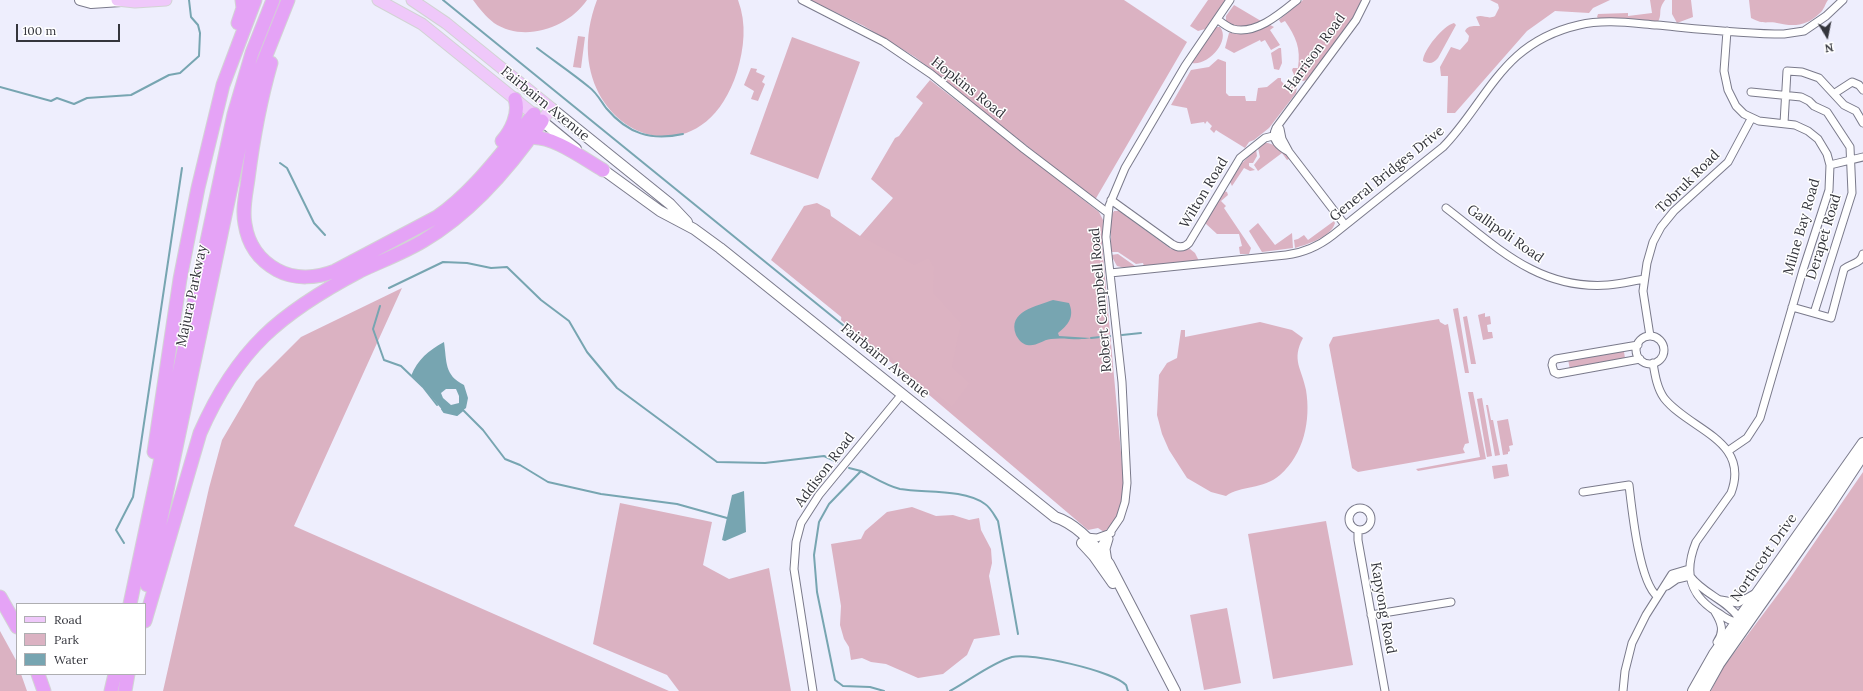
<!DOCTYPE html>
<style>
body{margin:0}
#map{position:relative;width:1863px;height:691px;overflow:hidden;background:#eeeefd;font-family:Lora,serif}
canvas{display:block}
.legend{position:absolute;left:16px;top:603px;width:130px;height:72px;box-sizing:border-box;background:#fff;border:1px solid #aeaeb1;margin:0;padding:5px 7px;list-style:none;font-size:12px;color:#34353c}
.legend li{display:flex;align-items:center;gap:8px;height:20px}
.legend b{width:20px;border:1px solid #aeaeb1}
.north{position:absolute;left:1807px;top:16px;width:40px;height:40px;-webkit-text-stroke:3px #fff;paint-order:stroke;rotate:170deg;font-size:11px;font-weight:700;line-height:16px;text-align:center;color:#34353c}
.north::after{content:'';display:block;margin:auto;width:14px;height:18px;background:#34353c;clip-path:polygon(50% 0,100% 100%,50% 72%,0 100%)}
.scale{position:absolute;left:16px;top:24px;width:104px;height:18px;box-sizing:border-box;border:2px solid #34353c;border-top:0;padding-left:5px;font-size:12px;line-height:14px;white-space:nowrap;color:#34353c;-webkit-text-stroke:3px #fff;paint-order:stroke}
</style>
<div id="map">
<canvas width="1863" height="691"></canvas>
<ul class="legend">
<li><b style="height:5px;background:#efc8fa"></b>Road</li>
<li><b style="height:11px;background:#dbb2c2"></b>Park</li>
<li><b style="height:11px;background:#77a5b1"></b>Water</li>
</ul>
<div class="north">N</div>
<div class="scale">100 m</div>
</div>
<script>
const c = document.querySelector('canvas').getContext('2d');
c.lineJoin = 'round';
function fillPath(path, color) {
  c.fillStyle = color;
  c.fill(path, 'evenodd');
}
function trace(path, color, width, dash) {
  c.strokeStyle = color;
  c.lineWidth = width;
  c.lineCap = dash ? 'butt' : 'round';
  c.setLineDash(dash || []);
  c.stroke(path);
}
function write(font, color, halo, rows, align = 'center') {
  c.font = font + ' Lora,serif';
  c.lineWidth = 3;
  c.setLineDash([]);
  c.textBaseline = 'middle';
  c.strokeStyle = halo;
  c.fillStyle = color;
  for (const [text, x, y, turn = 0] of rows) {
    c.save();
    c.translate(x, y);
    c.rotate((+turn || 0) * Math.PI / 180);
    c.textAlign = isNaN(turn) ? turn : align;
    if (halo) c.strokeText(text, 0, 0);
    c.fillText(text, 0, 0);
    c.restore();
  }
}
const green = new Path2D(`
 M473,0h114c-19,28 -63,43 -93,23 -8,-6 -15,-15 -21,-23z
 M597,0h141c9,24 6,48 -1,72 -40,125 -187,51 -140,-72z
 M810,0h314l63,42 -92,158 -180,-143 -51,-31z
 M1208,0h18l-21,29 -7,2 -8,-5z
 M1303,0h59l-12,23 -43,57 -4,1 -8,-4 -3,-7 1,-2h5c3,-20 -2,-31 -13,-47l-4,2 -2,-3z
 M1234,5l27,16c-13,6 -22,8 -35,1v-6z
 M1270,25l4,2 -4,3 10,15 -9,5 -6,-10 -4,2 -1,-2 -26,13 -9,-5 4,-15 18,1z
 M1216,27h4c11,14 -12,39 -28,36z
 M578,36l7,1 -4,31 -8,-1z
 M792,37l68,25 -42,117 -68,-25z
 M1279,48h2l1,15 -3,7 -5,-1 -3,-16z
 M1218,59l8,3v31l3,3h16l1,5h10l2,-13 9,-1 11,-9h3v3l5,5 5,-4 6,5 -1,6 -27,35 -15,12 -5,2 -4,6 -26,-16 -3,-2 -2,3 -4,-4 2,-3 -5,-5 -2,3 -1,-2 -13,2 -4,-16 -16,-3 20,-35 18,-3z
 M751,68l6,1 -1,3 9,4 -3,6 3,2 -7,17 -7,-2 3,-8 -10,-6z
 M930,80l169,132 4,8 -1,24 22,242c-2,17 -6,35 -20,46l-6,-4 -10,2 -247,-210 5,-49 14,-35 33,-38 -22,-19 24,-41 4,-2 24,-33 -7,-6z
 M1265,143c8,-1 23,10 24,16l-2,1 -5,-7 -24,18 -4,-6 6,-8 -2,-9z
 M1256,149l1,7 -4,7h-4v3l6,4 -5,1 -6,-3 -12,18 -2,-4 12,-19z
 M1224,191l3,1 1,3 -7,6 5,5 -2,2 27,40 -2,6h-9l-1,-7 3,-1 -3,-12h-22l-12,-11z
 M1114,211h5l52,38 9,2 10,-2 5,4 4,8 -55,5 -1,-3 -7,1 -18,-12h-7v-36z
 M1334,221l1,2c-4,14 -27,21 -40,25l-1,-8 4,-1 6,-4 4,5z
 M1258,223l17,22 17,-12 1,15 -31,4 -13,-21z
 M1118,254l17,12 6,1 -16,1 -8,-2 -6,-11z
 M402,288l-108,238 375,165h-506l46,-203 13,-48 34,-58 45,-45z
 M1458,308l11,65h-4l-12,-64z
 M1485,313v4l5,-1 1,8 -4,1 1,7h4l1,6 -10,2 -5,-25z
 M1467,316l9,48h-5l-8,-47z
 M1439,319l1,3 5,3 3,-1 21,119 -4,1 -2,5 2,4 -107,19 -6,-4 -23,-123 4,-8z
 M1260,322l32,8 11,8c-12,22 -1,31 3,52 5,30 -2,64 -26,85 -17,15 -39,10 -54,21l-15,-4 -24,-14 -18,-28 -7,-16 -5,-19 2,-40 8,-12 10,-5 4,-28h4v7z
 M1620,350l1,2h3l1,6h-3v3l-52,9 -2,-11z
 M1468,392h5l13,67 -68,12 -2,-2 64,-12z
 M1482,398l10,58 -5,1 -10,-58z
 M1486,405h2l3,15h2l7,35 -5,1z
 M1508,419l5,26 -4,1 1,5 -2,1v2l-5,1 -6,-34z
 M1507,464l2,12 -15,3 -2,-13z
 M620,503l92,19 -9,43 26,14 40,-11 22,123h-112l-12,-16 -74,-31z
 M912,507l24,9 17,-1 16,5 10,-2 2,12 10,19 1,14 -3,13 11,59 -26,4 -7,16 -24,19 -25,4 -32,-14 -15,-2 -9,-4 -11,2 -2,-13 -5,-8 -4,-14 1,-19 -10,-62 30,-5 4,-8 22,-19z
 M1326,521l27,144 -80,14 -25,-145z
 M1227,608l14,75 -37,7 -14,-75z
 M0,631l17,31v12h4l6,17h-27z`);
const forest = new Path2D(`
 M1490,0h120l-17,8 -4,5 -34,-2 -28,20 -72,82h-8l1,-37h-7l-1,-9 11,-20 9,3 8,-9 1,-5 -4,-5c3,-6 9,-5 15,-5l-4,-9c7,-3 12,3 19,-1l4,-8 -1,-4z
 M1650,0h15c-8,11 -2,12 -7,22l-59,-3 -2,-2 1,-3 30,-1v3l24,-3z
 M1672,0h19l2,17 -16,6 -5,-9z
 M1749,0h79c-3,4 -4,10 -8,13 -13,13 -26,14 -43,10 -12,-2 -13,2 -26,-5z
 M1454,23l2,2 -18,33c-5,6 -9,6 -15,3 0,-11 21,-36 31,-38z
 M817,203l13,7 1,6 29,20 55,29 14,-7 5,9 -1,25 28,31 -9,44 18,16 -18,24 -181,-147 33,-54z
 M1863,472v219h-152l11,-22 66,-88z`);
const water = new Path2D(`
 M1053,300l16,3c6,14 -1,22 -11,30l1,3 32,2c-14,3 -27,-1 -40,1 -9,1 -15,8 -24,6 -5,-1 -9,-6 -11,-10 -9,-24 21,-29 37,-35z
 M444,342c3,20 0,33 20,43l4,13 -2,10 -9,7 -13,-3 -21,-25 -12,-11c7,-17 17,-25 33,-34zM456,389l3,7v7l-8,2 -8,-7 -2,-5 5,-4z
 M744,491l2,41 -21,9 -3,-1 10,-45z`);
const stream = new Path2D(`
 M443,0l411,334
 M537,48c17,13 35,25 52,39 7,5 12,14 17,21 22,26 45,33 77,26
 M0,87l51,14 6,-3 17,6 13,-6 44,-3 38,-20 11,-2 19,-17 1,-23 -2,-8 -7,-8 -2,-17
 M280,163l7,5 27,55 11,12
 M389,288l54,-26 24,1 24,5 16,-1 34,33 28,21 18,31 30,36 100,74 48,1 59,-7 13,6
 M380,306l-7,23 11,31 17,6 22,21 14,18
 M1122,335l19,-2
 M1091,338l19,-2
 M442,409l2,3 13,3 6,-5 20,20 22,29 15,6 28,17 53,12 76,10 50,14
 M849,468l12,3
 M124,543l-8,-13 17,-33 49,-329
 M884,691l-14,-4 -27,-1 -8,-6 -18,-88 -3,-37 5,-33 10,-18 32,-33c12,6 26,15 39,18 25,4 64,0 85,15 6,4 9,11 13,17l20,113
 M950,691c19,-10 41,-28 62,-34 18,-5 101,14 114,28 1,2 1,4 2,6`);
const street = new Path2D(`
 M802,0l82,42 47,32 93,75 84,64
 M1217,19c5,4 10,8 16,10 23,6 48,-16 64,-29
 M1727,31l-3,40 4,19 8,16 8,8 15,7 36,4 13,6 10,8 9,15 3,11 -1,25 -26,80 -43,148 -13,20 -19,13
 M1751,92l50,5 8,4 5,5 13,6 23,35 2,46 -38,120
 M1835,93l17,-11 7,3 4,5
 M1784,123l3,-52 15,1 17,6 25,27 12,6 7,12
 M1280,129l2,10 7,13 56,73
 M1289,152c-9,-5 -19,-12 -13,-24l80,-108 10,-20
 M1830,165l33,-8
 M1111,200l61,44c6,4 12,4 17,-1l51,-85 25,-20 16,-4
 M1446,208c51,39 92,82 162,77 12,-1 24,-4 36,-6
 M1110,273l176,-18c17,-2 33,-9 47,-20l110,-88c27,-27 45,-65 74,-91 17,-15 40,-26 62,-31 25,-6 52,-2 78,0 42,4 85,9 127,9l20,-3 22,-15 17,-16
 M1792,307l39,11 13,-49c7,-6 17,-5 19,-15
 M1650,336l-7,-45 4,-28 6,-21 8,-15 13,-16 54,-49 23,-43
 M1636 350a14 14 0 1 1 28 0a14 14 0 1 1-28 0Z
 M1638,345l-82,14 -3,2 -1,4 2,7 4,2 82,-15
 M1653,363c2,12 4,25 11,35 25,32 87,42 67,95l-35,49c-13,32 -6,55 24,72 5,4 10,7 17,8
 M1583,492l46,-7c3,25 10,96 28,111
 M1349 519a11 11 0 1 1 22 0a11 11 0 1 1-22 0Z
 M1358,530v10l27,151
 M1086,537l11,1 14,-5
 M1096,553l24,-35 5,-16 2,-19 -5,-101 -16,-145 3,-31 16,-38 60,-102 45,-66
 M1108,562l-2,-13 3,-10
 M1690,576c13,18 37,24 49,42
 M1667,586l10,-7 13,-3
 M1721,600l17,3 16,-9
 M1715,612c6,10 10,19 2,30
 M1371,615l80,-13
 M813,691l-19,-122 2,-27 5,-19 18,-28 83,-101
 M1623,691l2,-20 7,-28 14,-28 26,-41 17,-5`);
const secondary = new Path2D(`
 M80,0l11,3 30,-2
 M551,108l119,96 17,18
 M542,121l34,28
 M598,166l62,45 34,18 26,19 335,269c22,7 41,29 54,47l66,127
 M1082,543l12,13 19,27
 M1693,691l21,-37 149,-211
 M1704,691l15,-27 108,-154 36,-55`);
const primary = new Path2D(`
 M117,0l18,2 31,-2
 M378,0l44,24 120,97 9,-13 -105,-85 -34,-23`);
const highway = new Path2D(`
 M238,23l5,-15 -1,-8
 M271,63c-11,38 -18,77 -23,116 -2,15 -6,30 -3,45 3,20 14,36 32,46 18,10 40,8 58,1l102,-54c39,-27 66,-67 97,-103
 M529,138c22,-4 55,21 74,32
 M502,141c9,-10 18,-28 13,-42
 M154,452l26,-173 18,-91 25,-103 32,-85
 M147,585l98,-464 16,-53 27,-68
 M0,597l17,30
 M130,604l104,-490 18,-61 21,-53
 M145,621l55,-188c37,-84 80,-120 160,-162 21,-10 43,-18 63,-30 48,-28 88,-75 119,-120
 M38,674l6,17
 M111,691l4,-17
 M125,691l3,-17`);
const streetNames = [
 ["Harrison Road",1315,53,-54],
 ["Hopkins Road",968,88,38],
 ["Fairbairn Avenue",545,104,39],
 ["General Bridges Drive",1387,174,-39],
 ["Tobruk Road",1688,182,-45],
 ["Wilton Road",1204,193,-59],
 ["Milne Bay Road",1802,227,-74],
 ["Gallipoli Road",1505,234,35],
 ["Derapet Road",1824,237,-73],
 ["Majura Parkway",192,296,-78],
 ["Robert Campbell Road",1101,300,-95],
 ["Fairbairn Avenue",885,361,39],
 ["Addison Road",825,470,-53],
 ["Northcott Drive",1764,558,-55],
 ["Kapyong Road",1383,608,80]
];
fillPath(green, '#dbb2c2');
fillPath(forest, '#dcb3c2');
fillPath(water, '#77a5b1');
trace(stream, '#77a5b1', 2);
trace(street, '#7a7a8b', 9);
trace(secondary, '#7a7a8b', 12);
trace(primary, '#d2d3d4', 13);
trace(highway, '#d2d3d4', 15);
trace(street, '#fff', 7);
trace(secondary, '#fff', 10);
trace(primary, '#efc8fa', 11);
trace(highway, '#e5a3f6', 13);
write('14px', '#34353c', '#fff', streetNames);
</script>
